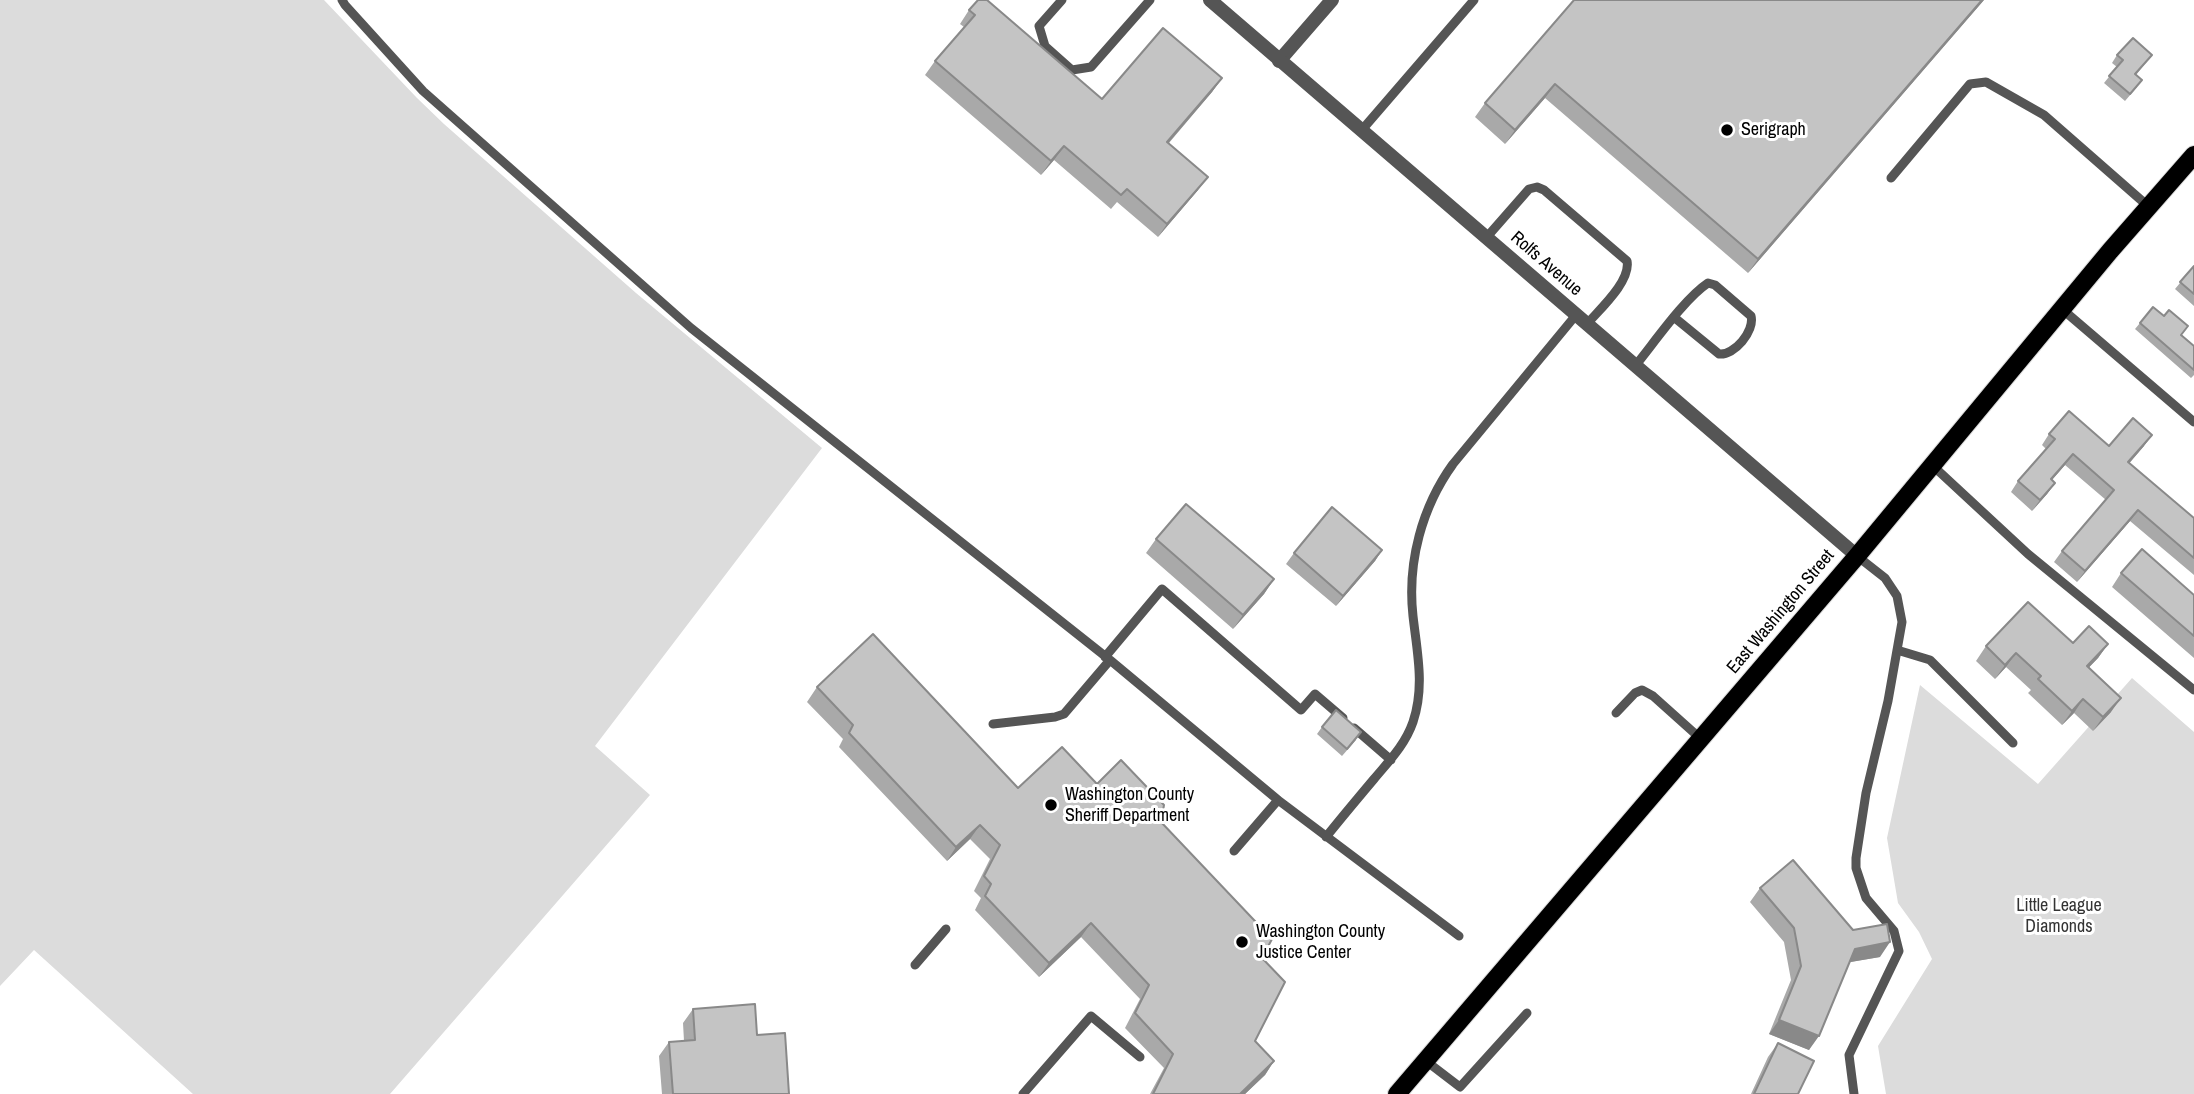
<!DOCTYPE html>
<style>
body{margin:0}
canvas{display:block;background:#fff}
</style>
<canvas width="2194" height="1094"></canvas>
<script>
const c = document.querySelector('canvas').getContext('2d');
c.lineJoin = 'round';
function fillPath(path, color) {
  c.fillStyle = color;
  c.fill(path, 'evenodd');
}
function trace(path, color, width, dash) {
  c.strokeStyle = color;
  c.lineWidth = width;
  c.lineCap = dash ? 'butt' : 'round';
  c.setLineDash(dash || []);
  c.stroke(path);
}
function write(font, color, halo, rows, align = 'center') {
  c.font = font + ' "Archivo Narrow",sans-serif';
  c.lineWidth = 6;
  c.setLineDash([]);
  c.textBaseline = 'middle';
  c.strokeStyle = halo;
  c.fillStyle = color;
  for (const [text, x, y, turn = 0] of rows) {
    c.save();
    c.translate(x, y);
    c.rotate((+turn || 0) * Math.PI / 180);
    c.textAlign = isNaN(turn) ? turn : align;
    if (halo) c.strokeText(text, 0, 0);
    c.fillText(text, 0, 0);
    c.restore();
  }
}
const green = new Path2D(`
 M0,0h324l93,98 27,26 192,169 186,155 -227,298 55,49 -260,299h-197l-159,-144 -34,36z
 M2132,678l62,54v362h-308l-8,-48 54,-87 -13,-27 -21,-29 -11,-65 33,-153 118,99z`);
const service = new Path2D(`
 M342,0l3,5 78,86 268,237 419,332 168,140 181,136
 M1062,0l-23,26 6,20 27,24 19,-3 59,-67
 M1361,131l113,-131
 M1891,178l79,-94 16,-2 58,33 105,92
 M1486,238l43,-49 8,-2 7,3 83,71c4,20 -27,48 -40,63
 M2062,309l132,113
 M1635,366c19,-23 49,-67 73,-83l7,2 36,31c4,15 -17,40 -32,38l-44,-36
 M1932,465l96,89 166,136
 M1897,650l33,10 83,83
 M1105,657l57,-68 139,121 14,-16 28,24
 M1616,713l19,-20 7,-3 11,6 48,43
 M993,724l62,-7 9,-3 46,-54
 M1354,728l37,32
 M1326,837c16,-20 32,-39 48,-58 15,-18 31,-34 39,-57 12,-36 4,-70 0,-106 -6,-54 9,-109 40,-152l123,-149
 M1234,851l44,-51
 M915,965l31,-36
 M1426,1061l34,26 67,-74
 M1023,1094l68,-78 49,41
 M1854,1094l-5,-39 50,-104 -5,-20 -28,-33 -10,-30v-10l10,-65 22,-92 14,-79 -5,-26 -12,-18 -28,-22`);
const minor = new Path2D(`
 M1279,61l53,-61`);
const tertiary = new Path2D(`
 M1210,0l647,556`);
const primary = new Path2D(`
 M1397,1094l460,-538 253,-305 84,-96`);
const wall = new Path2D(`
 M1574,0h410l-236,273 -203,-175 -40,46 -30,-27 10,-14z
 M969,10l133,89 120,-21 -10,14 -43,51 29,47 -40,47 -41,-35 -6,7 -57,-49 -13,15 -116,-100 10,-14 29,-34 -4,-3z
 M2117,55h35l-16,20 1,12 -12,14 -21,-18 13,-16 -5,-4z
 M2194,266v40l-19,-17z
 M2140,323l42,12 12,11v29l-3,3 -56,-49z
 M2049,434l60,12h35l-15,17 65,55v57l-64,-54 -53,61 -23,-20 8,-11 44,-51 -41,-35 -13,15 3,3 -8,11 -15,17 -21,-19 7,-11 28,-32 -4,-4z
 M1156,539l118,40 -10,15 -31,35 -87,-76z
 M1382,550l-7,11 -39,45 -50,-42 8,-11z
 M2121,573l73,22v63l-82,-71z
 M2108,644l-10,14 -9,9 22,45 -18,19 -19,-18 -12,12 -34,-32 3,-3 -25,-23 -11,12 -19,-18 10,-15z
 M817,687l201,101 79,-4 64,38 101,136 -7,83 19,20 -9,14 -20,19h-95l14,-26 -39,-40 15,-29 -59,-62 -42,40 -64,-67 6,-12 -7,-7 16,-32 -20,-20 -23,22 -108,-114 4,-8 -36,-37z
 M1322,727l34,13 -14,16 -25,-22z
 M1760,888l93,42 27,27 -30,5 -41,88 -40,-16 22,-54 -7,-38 -34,-40z
 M693,1009l64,26 32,59h-127l-3,-38 10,-14 15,-1 -1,-18z
 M1778,1043l20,51h-47l17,-37z`);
const shadedWall = new Path2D(`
 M1982,0h2l-236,273 10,-14z
 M1222,78l-10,14 -54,63 9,-13z
 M1555,84l-10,14 -40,46 10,-14z
 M1064,146l-10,14 -13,15 10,-14z
 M1208,177l-10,13 -40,47 9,-13z
 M2152,435l-8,11 -23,27 7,-11z
 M2073,454l-8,11 -22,25 8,-11z
 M2055,483l-8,11 -15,17 8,-11z
 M2138,510l-8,11 -53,61 8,-11z
 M1382,550l-7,11 -39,45 7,-10z
 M1274,579l-10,15 -31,35 10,-14z
 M2108,644l-10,14 -21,22 10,-14z
 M2016,653l-10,14 -11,12 10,-14z
 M2121,698l-10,14 -18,19 10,-14z
 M2083,699l-9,14 -12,12 10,-14z
 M980,825l-10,14 -23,22 9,-14z
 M1091,923l-10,14 -42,40 10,-14z
 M1890,942l-10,15 -35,6 10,-14z
 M1779,1020l40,16 -10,14 -40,-16z
 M1274,1061l-9,14 -20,19h-5z`);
const building = new Path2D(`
 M978,0h9l115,99 61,-71 59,50 -55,64 41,35 -41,47 -40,-35 -6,6 -57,-49 -13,15 -116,-100 40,-46 -6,-5z
 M1574,0h408l-224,259 -203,-175 -40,46 -30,-27z
 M2133,38l19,17 -17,19 7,6 -12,14 -21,-18 14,-16 -6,-5z
 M2194,266v28l-14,-12z
 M2153,307l11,9 5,-6 19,16 -7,9 13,11v24l-54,-47z
 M2069,411l40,35 24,-28 19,17 -24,27 66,56v40l-56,-48 -53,61 -23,-20 52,-61 -41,-36 -22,25 4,4 -15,17 -22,-19 37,-42 -6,-5z
 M1186,504l88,75 -31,36 -87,-76z
 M1332,507l50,43 -39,46 -49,-43z
 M2142,549l52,46v41l-73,-63z
 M2028,602l45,41 16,-17 19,18 -21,22 34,32 -18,19 -20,-18 -11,12 -34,-32 3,-3 -25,-23 -11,12 -19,-19z
 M873,634l145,154 44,-41 35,37 24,-24 43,45 -3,17 111,117 -10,19 23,24 -30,59 19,20 -34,33h-87l20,-40 -38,-41 14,-28 -58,-62 -42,40 -64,-67 6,-12 -7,-8 16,-31 -20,-20 -24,22 -107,-114 4,-8 -36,-38z
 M1336,710l25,22 -14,17 -25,-22z
 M1793,860l60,70 34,-6 3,18 -35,7 -36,87 -40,-16 22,-54 -7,-38 -34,-40z
 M755,1004l2,31 28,-2 4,61h-116l-4,-52 26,-2 -2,-31z
 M1778,1043l36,18 -16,33h-44z`);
const markers = [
 [1727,130,7,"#000"],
 [1051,805,7,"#000"],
 [1242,942,7,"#000"]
];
const poiNames = [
 ["Serigraph",1741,130],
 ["Washington County",1065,795],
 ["Sheriff Department",1065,816],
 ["Washington County",1256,932],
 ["Justice Center",1256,953]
];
const streetNames = [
 ["Rolfs Avenue",1546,264,41],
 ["East Washington Street",1781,612,-50]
];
const parkNames = [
 ["Little League",2059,906],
 ["Diamonds",2059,927]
];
fillPath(green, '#dcdcdc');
trace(primary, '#dbdbdb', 20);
trace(service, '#555', 9);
trace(minor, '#555', 14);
trace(tertiary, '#555', 14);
trace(primary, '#000', 18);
fillPath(wall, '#a9a9a9');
fillPath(shadedWall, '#898989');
fillPath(building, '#c4c4c4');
trace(building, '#898989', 2);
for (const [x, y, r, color] of markers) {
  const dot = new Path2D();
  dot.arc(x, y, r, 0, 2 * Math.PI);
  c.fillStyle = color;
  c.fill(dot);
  trace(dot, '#fff', 2.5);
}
write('18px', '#000', '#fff', poiNames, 'left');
write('18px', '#000', '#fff', streetNames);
write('18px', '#333', '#fff', parkNames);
</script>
